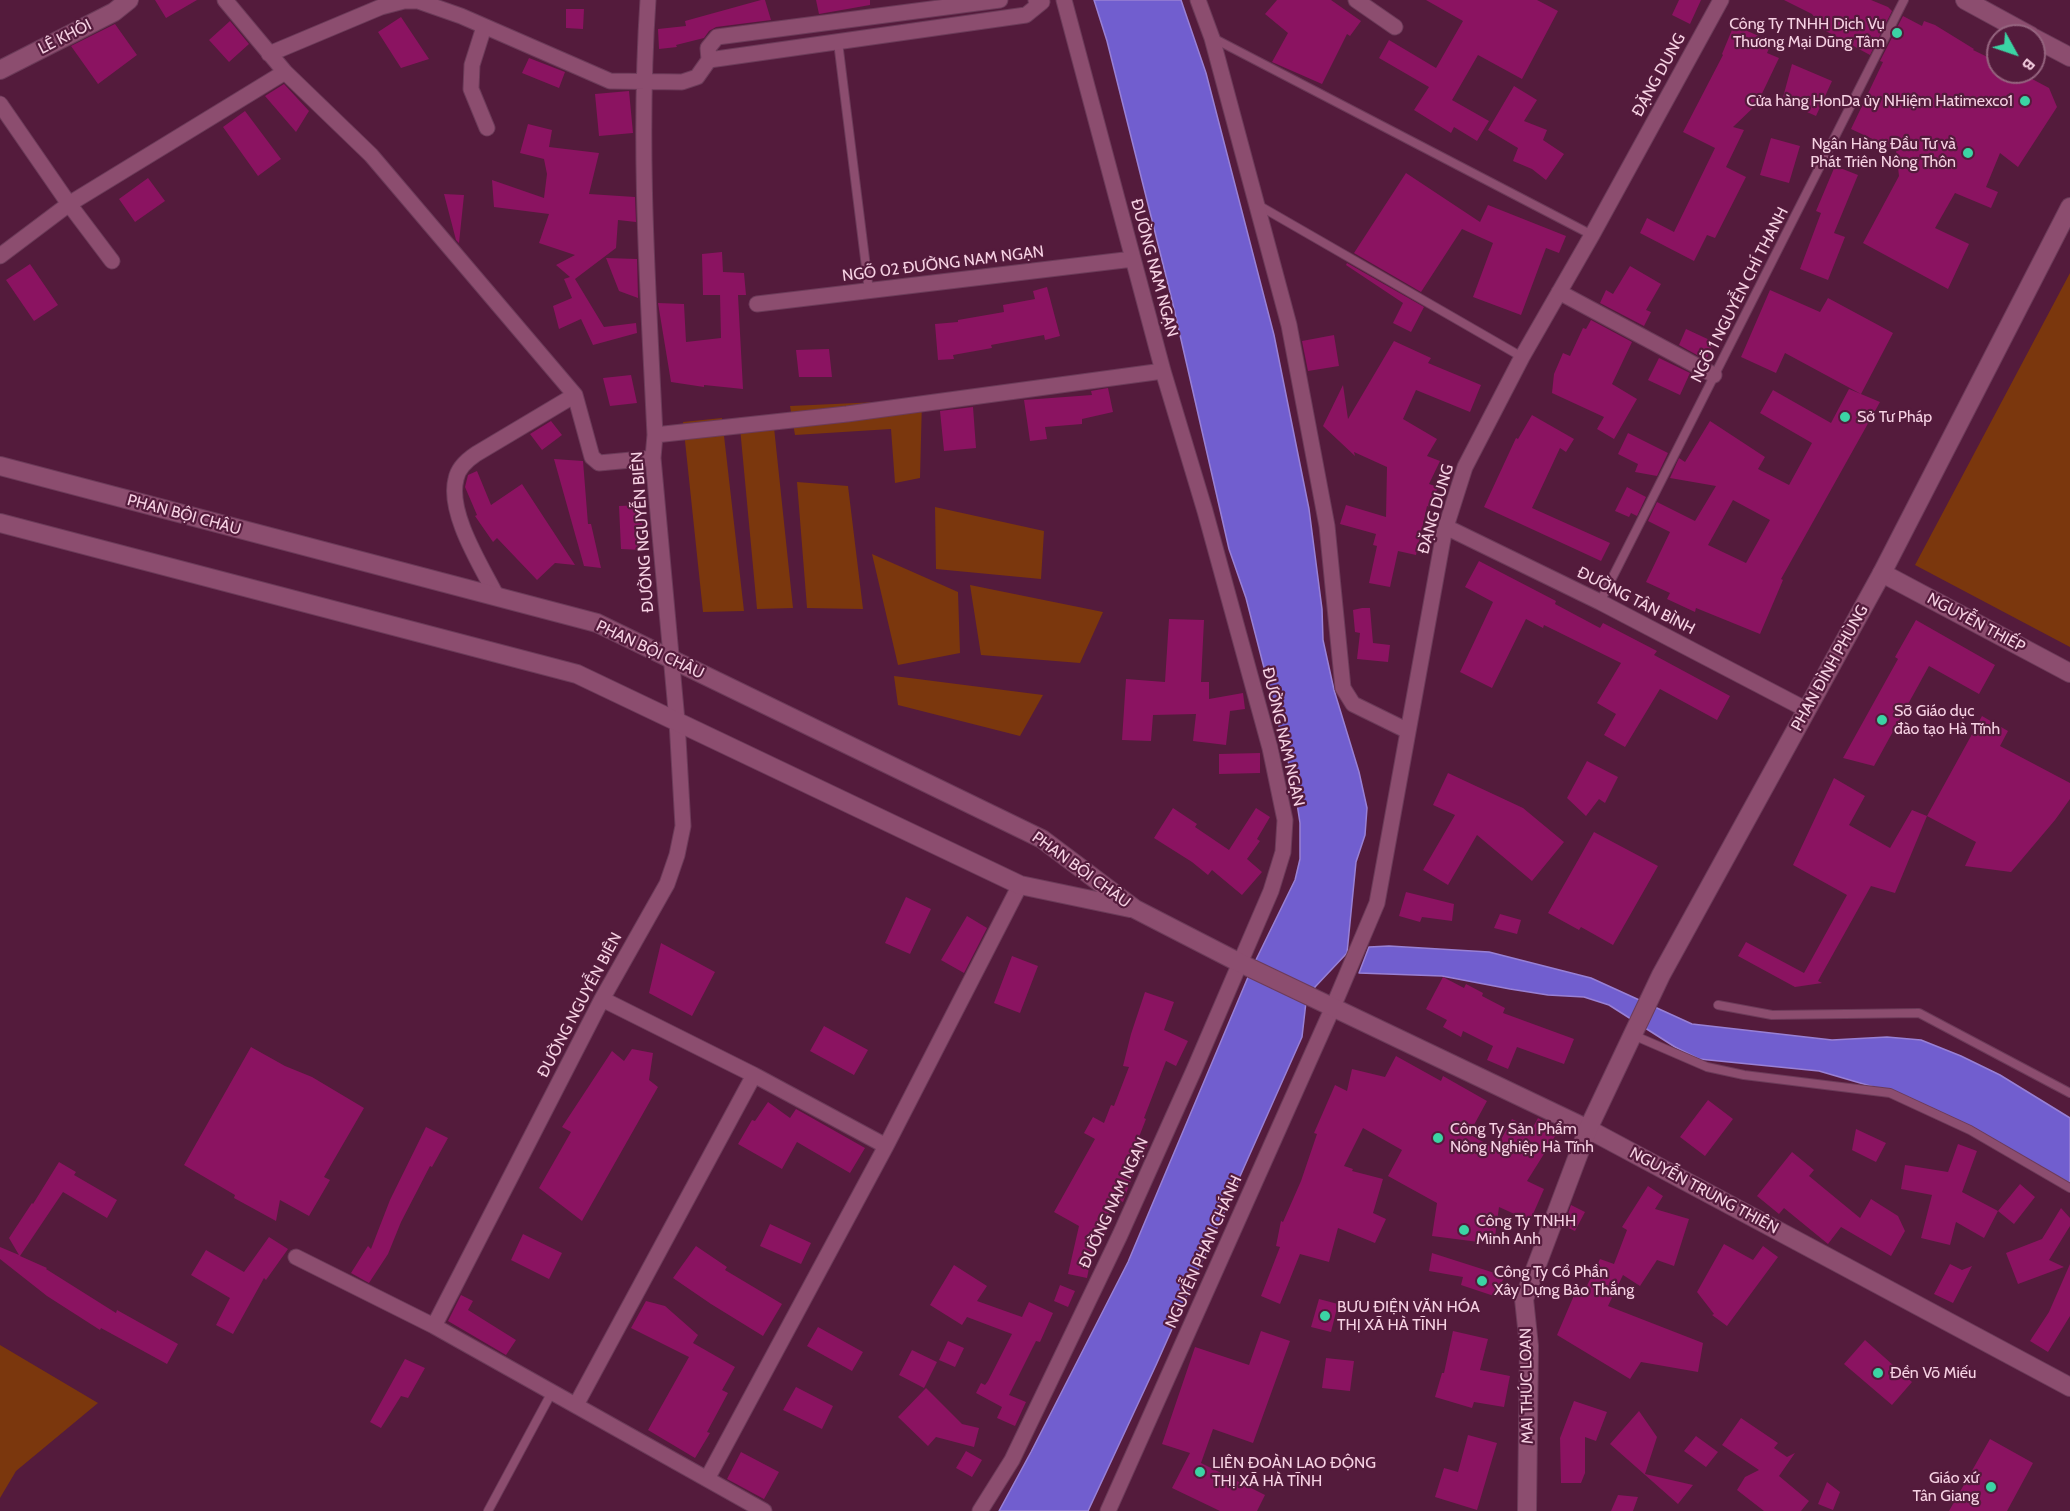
<!DOCTYPE html>
<meta charset="utf-8">
<style>
body{margin:0}
#map{position:relative;width:2070px;height:1511px;overflow:hidden;background:#541b3c;font-family:Cabin,sans-serif}
canvas{display:block}
.north{position:absolute;left:1986px;top:24px;width:60px;height:60px;box-sizing:border-box;background:#541b3c;border:2px solid #95647f;border-radius:50%;rotate:130deg;font-size:16px;font-weight:700;line-height:24px;text-align:center;color:#f6d1e3}
.north::after{content:'';display:block;margin:auto;width:21px;height:27px;background:#3bd4a4;clip-path:polygon(50% 0,100% 100%,50% 72%,0 100%)}
</style>
<div id="map">
<canvas width="2070" height="1511"></canvas>
<div class="north">B</div>
</div>
<script>
const c = document.querySelector('canvas').getContext('2d');
c.lineJoin = 'round';
function fillPath(path, color) {
  c.fillStyle = color;
  c.fill(path, 'evenodd');
}
function trace(path, color, width, dash) {
  c.strokeStyle = color;
  c.lineWidth = width;
  c.lineCap = dash ? 'butt' : 'round';
  c.setLineDash(dash || []);
  c.stroke(path);
}
function write(font, color, halo, rows, align = 'center') {
  c.font = font + ' Cabin,sans-serif';
  c.lineWidth = 4.5;
  c.setLineDash([]);
  c.textBaseline = 'middle';
  c.strokeStyle = halo;
  c.fillStyle = color;
  for (const [text, x, y, turn = 0] of rows) {
    c.save();
    c.translate(x, y);
    c.rotate((+turn || 0) * Math.PI / 180);
    c.textAlign = isNaN(turn) ? turn : align;
    if (halo) c.strokeText(text, 0, 0);
    c.fillText(text, 0, 0);
    c.restore();
  }
}
const green = new Path2D(`
 M2070,273v374l-155,-82z
 M922,400l-2,78 -25,5 -4,-54 -96,6 -5,-29z
 M739,417l34,1 20,190 -36,1z
 M722,418l22,193 -41,1 -20,-190z
 M797,482l51,4 15,123 -56,-1z
 M935,507l109,24 -3,48 -105,-10z
 M872,554l86,38 2,61 -62,12z
 M970,585l133,27 -23,51 -99,-8z
 M894,676l149,19 -23,41 -122,-31z
 M0,1345l98,58 -82,68 -16,27z`);
const water = new Path2D(`
 M1094,0h87l25,73 68,262 35,174 13,100 1,31 11,50 25,82 8,36 -2,27 -9,27 -9,91 -32,34 -9,15 -4,35 -146,328 -68,146h-89l32,-59 97,-190 123,-292 44,-90 5,-21v-36l-6,-39 -48,-186 -17,-49 -57,-249 -65,-259z
 M1389,946l100,6 102,26 101,46 140,16 55,-3 34,3 40,16 39,19 70,43v65l-162,-86 -89,-26 -120,-12 -24,-12 -66,-42 -25,-8 -36,-2 -38,-6 -68,-13 -83,-3 10,-26z`);
const building = new Path2D(`
 M155,0h42l-31,18z
 M761,0h4l6,20 -55,7 -7,4 -5,7 -28,7 1,2 -18,2 -1,-20 28,-3 -1,-5z
 M816,0h54v5l-51,9z
 M1277,0h54l30,21 -11,15 -3,-2 -25,50 -50,-22 16,-29 -23,-19z
 M1426,0h111l21,11 -36,68 -44,-24 -26,45 37,21 -12,20 -23,-14 -3,6 -37,-23 15,-23 -50,-29 10,-18 47,28 27,-47z
 M1679,0h22l-11,24 -18,-9z
 M1784,0h87l17,7 4,4 -22,44 -46,-25 -12,-16z
 M566,9h18l-1,20 -17,-1z
 M1903,16l19,10 2,-5 11,4 39,24 -1,1 25,12v10h21l30,16 8,19 -39,60 -18,-14 -14,34 12,5 -7,16 -36,-15 -20,35 34,16 -21,45 -85,-46 36,-67 -3,-26 -45,-21 32,-67 -3,-1z
 M401,17l28,42 -28,9 -23,-36z
 M230,21l19,23 -20,18 -20,-22z
 M115,24l22,31 -39,29 -27,-38z
 M1734,25l38,17 -5,11 12,5 -22,46 -24,23 11,3 -18,37 20,10 -31,61 -8,-3 -13,26 -54,-28 7,-15 27,14 41,-84 -32,-16 40,-77 -1,-1z
 M529,58l36,14 -6,16 -37,-15z
 M1792,64l40,17 -16,35 -34,-15z
 M284,84l25,27 -13,21 -31,-36z
 M1514,86l23,14 -13,21 23,9 -4,10 21,14 -18,26 -14,-11 -19,-8 5,-13 -30,-18z
 M629,91l4,42 -34,3 -4,-42z
 M245,111l36,48 -23,17 -35,-49z
 M528,124l24,6 -3,17 50,6 -10,41 46,3 1,25 -18,-2 -2,28 -41,31 29,48 32,-4 1,10 -44,12 -12,-26 -22,10 -6,-23 19,-8 -8,-19 6,-2 -14,-12 19,-10 -36,-12 10,-29 -55,-7 -2,-27 52,18 3,-24 -3,-15 -24,-6z
 M1771,138l29,8 -11,37 -29,-8z
 M1835,166l23,9 -24,58 11,4 -17,43 -28,-11 21,-56 -5,-2z
 M1406,173l74,49 8,-17 78,31 -7,17 -13,-5 -25,67 -48,-18 20,-54 -31,-14 -41,63 -67,-39z
 M148,178l17,23 -30,21 -16,-23z
 M444,194l20,1 -5,48 -3,-3z
 M722,252l1,20 21,1 2,22h-8l5,94 -39,-4v2l-33,-5 -13,-79 26,1 2,38 35,-4 -1,-43h-17l-1,-41z
 M606,258l31,1 1,39 -19,-7z
 M1347,263l77,44 -13,25 -18,-9 10,-20 -57,-38z
 M30,264l28,41 -24,16 -28,-41z
 M1630,266l31,18 -15,26 5,2 -7,14 -44,-23 6,-13 7,4z
 M1047,287l13,49 -15,4 -1,-5 -53,10 1,3 -39,7 1,4 -16,1 -3,-36 23,-2v-2l46,-8 -1,-7 32,-6 -2,-8z
 M1770,290l50,22 8,-14 65,35 -32,61 -76,-41 -9,20 -35,-16z
 M1591,320l41,22 -20,42 25,15 -23,40 -17,-10 7,-12 -52,-24 2,-19 9,-21 7,3 13,-28 3,1z
 M1686,329l28,13 -8,18 -27,-15z
 M1334,335l5,31 -31,5 -6,-30z
 M1394,341l37,17 -3,5 53,22 -11,27 -54,-22 -13,29 34,20 -10,17 13,5 -11,23 9,3 -8,20 -3,-1 -11,49 -18,-4 -8,36 -21,-4 8,-37 -4,-1 3,-11 -36,-10 6,-19 40,12 1,-50 -33,-15 1,4 -32,-30 20,-41 5,34z
 M829,349l3,28h-33l-3,-27z
 M1659,358l31,15 -10,22 -32,-15z
 M631,375l6,28 -27,3 -7,-28z
 M1108,388l5,24 -31,7v5l-37,3 2,12 -17,2 -6,-41 68,-5 -1,-4z
 M1849,389l31,13 -99,177 2,1 -23,54 -64,-26 -1,4 -28,-13 3,-6 -24,-11 24,-50 -22,-11 9,-19 38,19 21,-35 -46,-8 9,-20 6,4 25,-41 55,36 -7,12 31,16 23,-42 -52,-30 13,-23 58,33zM1733,500l37,20 -24,43 -38,-18z
 M973,407l3,41 -32,3 -4,-40z
 M1532,415l42,24 -8,13 -6,-4 -28,60 78,35 -9,18 -117,-54 32,-69 2,1z
 M551,421l11,14 -20,15 -12,-16z
 M1628,433l40,20 -11,23 -22,-4 3,-8 -20,-10z
 M554,459l29,2 5,63h3l10,44 -17,-2z
 M477,471l14,34 31,-21 53,81 -20,-2 -18,17 -40,-42 -4,4 -18,-26 2,-1 -12,-28 3,-12z
 M1627,487l19,10 -9,19 -6,-3 -2,4 -14,-6z
 M642,505v45l-21,-1 -2,-43z
 M1479,561l77,40 -1,3 45,24 3,-5 54,28 -3,4 76,41 -13,24 -57,-31 -35,58 -21,-12 12,-21 -19,-11 24,-40 -77,-38 -1,3 -17,-9 -34,69 -32,-16 33,-70 -28,-15z
 M1362,608h8l3,35 17,2 -2,17 -31,-3 3,-26 -5,-1 -2,-22z
 M1169,619l35,1 -3,62h8v17l34,-6 2,16 -15,2 -4,34 -33,-4 3,-27 -43,1 -2,26 -29,-1 4,-61 39,3z
 M1916,620l79,45 -16,29 -50,-28 -55,100 -31,-8 55,-99 -3,-2z
 M1982,716l26,15 -8,15 70,37v16l-15,21 -44,52 -46,-6 11,-24 -49,-26z
 M1260,753v20l-41,1v-20z
 M1587,761l31,16 -13,26 -6,-4 -13,17 -19,-18z
 M1448,773l75,35 41,34 -32,39 -55,-46 -29,50 -25,-15 32,-55 -22,-10z
 M1834,778l31,18 -16,29 41,23 22,-38 15,6 -32,77 -24,-7 -53,95 4,2 -27,4 -57,-31 8,-14 58,31 43,-78 -54,-30z
 M1173,808l24,16 -2,3 34,23 27,-42 14,9 -13,22 3,2 -13,18 15,13 -20,23 -30,-25 -4,5 -16,-13 -38,-24z
 M1594,832l64,34 -45,79 -32,-18 -2,3 -31,-17z
 M1406,892l48,12 -2,17 -30,-4 -2,5 -21,-6z
 M906,897l25,12 -21,45 -25,-11z
 M1500,914l21,6 -4,14 -23,-6z
 M967,916l20,12 -23,45 -23,-13z
 M661,943l54,29 -23,44 -43,-23z
 M1012,956l26,10 -18,47 -26,-10z
 M1443,977l21,11 2,-4 17,9 -1,3 23,12 -2,5 71,26 -10,25 -47,-17 -9,22 -21,-9 6,-14 -30,-15 -2,6 -18,-10 4,-7 -21,-11z
 M1145,992l29,10 -10,28 24,11 -12,25 -10,-5 -22,57 2,1 -7,18 10,5 -15,30 -11,30 -11,-4 -7,37 -9,-1 -9,44 -19,-4 11,-48 -25,-14 41,-73 -11,-6 9,-16 11,6 7,-18 3,1 15,-39 -6,-1 8,-32z
 M824,1026l44,24 -14,25 -44,-24z
 M251,1047l34,19 27,11 52,31 -40,69 6,3 -21,36 -29,-16 -4,21 -42,-23 1,-3 -51,-30z
 M632,1049l21,4 -4,27 9,7 -76,134 -43,-33 32,-56 -9,-5 50,-76 12,10z
 M1396,1056l45,25 2,-5 44,25 -18,33 27,15 16,-30 20,10 6,-11 21,12 -32,51 17,8 -14,32 -31,-14 -5,37 -62,-8 5,-33 -49,-27 14,-26 -39,-22 -19,38 9,3 -1,2 31,8 -10,34 13,6 -11,24 -37,-15 -9,34 -29,-8 -20,50 -19,-8 19,-49 -4,-1 5,-25 2,1 18,-41 16,-47 -3,-1 21,-48 12,6 5,-22 33,8z
 M1708,1100l25,19 -28,37 -25,-19z
 M768,1102l22,16 6,-9 69,39 -15,25 -53,-31 -15,27 -44,-25 14,-24 3,1z
 M426,1127l22,11 -16,29 -2,-1 -29,56 -13,32 -19,29 -18,-10 17,-27 3,3 19,-49z
 M1856,1129l30,14 -10,19 -24,-12z
 M1958,1144l19,7 -15,41 36,19 -14,27 -28,-16 -6,23 -29,-7 11,-43 -31,-6 4,-24 43,7z
 M1792,1152l22,18 -5,6 51,42 11,-19 27,17 7,15 -14,25 -50,-29 -13,17 -44,-36 -5,6 -22,-18z
 M59,1162l17,10 -2,3 43,25 -10,18 -44,-26 -43,64 27,12 -1,1 70,44 1,-3 61,34 -11,20 -66,-36 -1,2 -53,-34 -47,-37v-12l19,8 -10,-17 23,-35 1,1z
 M2020,1184l15,13 -21,27 -16,-13z
 M1648,1186l15,10 -8,13 34,10 -15,47 -17,-6 -17,26 -17,-11 -15,31 95,37 -5,29 -57,-10 -11,17 -73,-44 18,-42 7,3 18,-37 14,5 13,-34 -5,-3z
 M1571,1205l14,7 -10,19 -11,-5z
 M2061,1208l9,10v8l-21,34 15,7 -46,17 -12,-31 36,-14z
 M770,1224l41,19 -10,21 -41,-18z
 M523,1234l39,19 -13,26 -38,-19z
 M269,1237l19,12 -22,31 -2,-2 -31,56 -17,-9 14,-27 -39,-23 15,-25 38,22z
 M1724,1244l29,16 10,-14 15,11 -51,69 -15,-11 2,-1 -17,-22z
 M696,1246l31,21 -2,3 57,34 -19,32 -52,-32 -38,-26z
 M1432,1253l72,23 -7,21 -36,-12 2,-8 -34,-6z
 M1950,1264l12,6 10,-4 -19,37 -19,-9z
 M2070,1264v52l-22,36 -18,-11 19,-29z
 M954,1265l33,21 -10,15 45,16 7,-15 24,11 -13,29 -4,-1 -27,54 17,7 -11,24 -18,-8 5,-11 -26,-14 5,-10 4,2 3,-4 24,-47 -45,-17 -5,8 -32,-20z
 M1060,1285l15,6 -7,16 -14,-6z
 M461,1295l12,6 -5,9 48,30 -10,15 -58,-34z
 M1319,1299l19,5 -7,28 -20,-5z
 M646,1301l19,5 33,29 -5,8 42,24 -13,23 6,3 -21,39 3,1 -15,25 -47,-28 41,-73 -58,-29z
 M818,1327l45,25 -11,19 -45,-25z
 M1261,1331l29,10 -37,102 -40,-14 -12,34 64,32 -8,16h-37l-48,-23 18,-35 -28,-9 33,-97 54,18z
 M1453,1331l35,8 -8,31 30,6 -6,31 -30,-5 -2,6 -37,-11 7,-24h2z
 M1865,1340l47,42 -20,23 -48,-41z
 M948,1341l16,7 -9,19 -16,-7z
 M912,1350l25,12 -13,26 -25,-13z
 M1326,1358l28,3 -4,30 -28,-3z
 M405,1359l20,9 -17,30 -7,-2 -20,32 -11,-6z
 M796,1387l37,19 -11,23 -39,-19z
 M926,1388l36,36 17,4 -5,19 -38,-10 -8,9 -30,-29z
 M1574,1401l33,11 -11,29 -11,-4v36l-4,10h-20l-1,-45z
 M1639,1411l18,26 -12,37 48,11 -15,19 -68,-60z
 M1741,1418l37,25 -4,5 13,9 8,-4 -16,23 30,25 -8,10h-37l-27,-21 8,-13 14,-7 -37,-25z
 M1468,1435l29,8 -20,67 -42,-13 9,-29 14,4z
 M1696,1436l22,16 -12,15 -22,-16z
 M1990,1439l43,24 -26,48h-58z
 M966,1451l16,9 -10,17 -16,-9z
 M741,1452l38,20 -15,27 -37,-20z
 M1827,1482l13,10 -7,18 -15,-6z
 M1618,1495l20,2 -5,14h-22z`);
const service = new Path2D(`
 M1213,38l379,197
 M838,42l31,249
 M1258,205l264,152
 M1600,602l304,-602
 M1718,1005l54,10 147,-2 151,80
 M1633,1035l74,32 37,8 146,18 80,37 100,58
 M488,1511l64,-119`);
const minor = new Path2D(`
 M225,0l60,72 86,83 204,240 17,62 7,6 54,-5
 M1198,0l14,38 77,287 38,201 16,162 10,16 55,27
 M1356,0l39,27
 M484,27l-12,38 -1,24 16,39
 M269,54l112,-47 23,-6h14l43,15 149,65 72,1 15,-5 12,-17 317,-45 16,-13 -6,-2
 M709,60l-1,-12 9,-11 283,-37
 M0,104l69,100 43,57
 M0,256l69,-52 216,-132
 M1559,292l155,83
 M757,304l376,-45
 M655,435l192,-21 316,-43
 M1446,527l154,75 207,108
 M497,597c-15,-30 -50,-84 -41,-118 2,-11 11,-19 20,-25l99,-59
 M602,999l152,76 132,71
 M296,1257l138,69 330,185
 M434,1326l168,-327 65,-115 10,-29 6,-29 -6,-105 -24,-263 2,-23c-7,-145 -17,-290 -7,-435
 M576,1405l178,-330
 M707,1479l179,-333 134,-261
 M980,1511l32,-51 108,-225 74,-165 77,-179 12,-39 2,-32 -15,-72 -65,-237 -42,-140 -99,-371
 M1108,1511l225,-504 44,-104 67,-370 21,-66 57,-110 70,-122 129,-235`);
const tertiary = new Path2D(`
 M1965,0l66,36
 M2034,38l36,19
 M0,70l114,-58 15,-12
 M0,466l597,157 445,216 93,70 105,54 348,166 482,258
 M0,523l577,151 443,211 110,23
 M1882,573l188,100`);
const secondary = new Path2D(`
 M1527,1511l2,-165 -5,-47 64,-170 73,-154 221,-402 188,-366`);
const markers = [
 [1897,33,6,"#3bd4a4"],
 [2025,101,6,"#3bd4a4"],
 [1968,153,6,"#3bd4a4"],
 [1845,417,6,"#3bd4a4"],
 [1882,720,6,"#3bd4a4"],
 [1438,1138,6,"#3bd4a4"],
 [1464,1230,6,"#3bd4a4"],
 [1482,1281,6,"#3bd4a4"],
 [1325,1316,6,"#3bd4a4"],
 [1878,1373,6,"#3bd4a4"],
 [1200,1472,6,"#3bd4a4"],
 [1991,1487,6,"#3bd4a4"]
];
const poiNames = [
 ["Công Ty TNHH Dịch Vụ",1885,24,"right"],
 ["Thương Mại Dũng Tâm",1885,42,"right"],
 ["Cửa hàng HonDa ủy NHiệm Hatimexco1",2013,101,"right"],
 ["Ngân Hàng Đầu Tư và",1956,144,"right"],
 ["Phát Triên Nông Thôn",1956,162,"right"],
 ["Sở Tư Pháp",1857,417],
 ["Sỡ Giáo dục",1894,711],
 ["đào tạo Hà Tĩnh",1894,729],
 ["Công Ty Sản Phẩm",1450,1129],
 ["Nông Nghiệp Hà Tĩnh",1450,1147],
 ["Công Ty TNHH",1476,1221],
 ["Minh Anh",1476,1239],
 ["Công Ty Cổ Phần",1494,1272],
 ["Xây Dựng Bảo Thắng",1494,1290],
 ["BƯU ĐIỆN VĂN HÓA",1337,1307],
 ["THỊ XÃ HÀ TĨNH",1337,1325],
 ["Đền Võ Miếu",1890,1373],
 ["LIÊN ĐOÀN LAO ĐỘNG",1212,1463],
 ["THỊ XÃ HÀ TĨNH",1212,1481],
 ["Giáo xứ",1979,1478,"right"],
 ["Tân Giang",1979,1496,"right"]
];
const streetNames = [
 ["LÊ KHÔI",65,37,-27],
 ["ĐẶNG DUNG",1659,75,-61],
 ["NGÕ 02 ĐƯỜNG NAM NGẠN",943,264,-7],
 ["ĐƯỜNG NAM NGẠN",1154,268,75],
 ["NGÕ 1 NGUYỄN CHÍ THANH",1740,295,-63],
 ["ĐẶNG DUNG",1436,509,-74],
 ["PHAN BỘI CHÂU",184,515,15],
 ["ĐƯỜNG NGUYỄN BIÊN",643,532,-94],
 ["ĐƯỜNG TÂN BÌNH",1636,601,27],
 ["NGUYỄN THIẾP",1976,623,28],
 ["PHAN BỘI CHÂU",650,650,25],
 ["PHAN ĐÌNH PHÙNG",1830,668,-61],
 ["ĐƯỜNG NAM NGẠN",1283,737,77],
 ["PHAN BỘI CHÂU",1081,870,36],
 ["ĐƯỜNG NGUYỄN BIÊN",580,1005,-62],
 ["NGUYỄN TRUNG THIÊN",1704,1191,28],
 ["ĐƯỜNG NAM NGẠN",1114,1203,-65],
 ["NGUYỄN PHAN CHÁNH",1204,1252,-66],
 ["MAI THÚC LOAN",1527,1386,-91]
];
fillPath(green, '#7b370d');
fillPath(water, '#715ecf');
trace(water, '#9980d5', 1.5);
fillPath(building, '#8b1361');
trace(service, '#6c3b59', 10);
trace(minor, '#6c3b59', 17);
trace(tertiary, '#6c3b59', 20);
trace(secondary, '#6c3b59', 20);
trace(service, '#8c4d6f', 8);
trace(minor, '#8c4d6f', 15);
trace(tertiary, '#8c4d6f', 18);
trace(secondary, '#8c4d6f', 18);
for (const [x, y, r, color] of markers) {
  const dot = new Path2D();
  dot.arc(x, y, r, 0, 2 * Math.PI);
  c.fillStyle = color;
  c.fill(dot);
  trace(dot, '#541b3c', 2);
}
write('16px', '#f6d1e3', '#541b3c', poiNames, 'left');
write('16px', '#f6d1e3', '#541b3c', streetNames);
</script>
